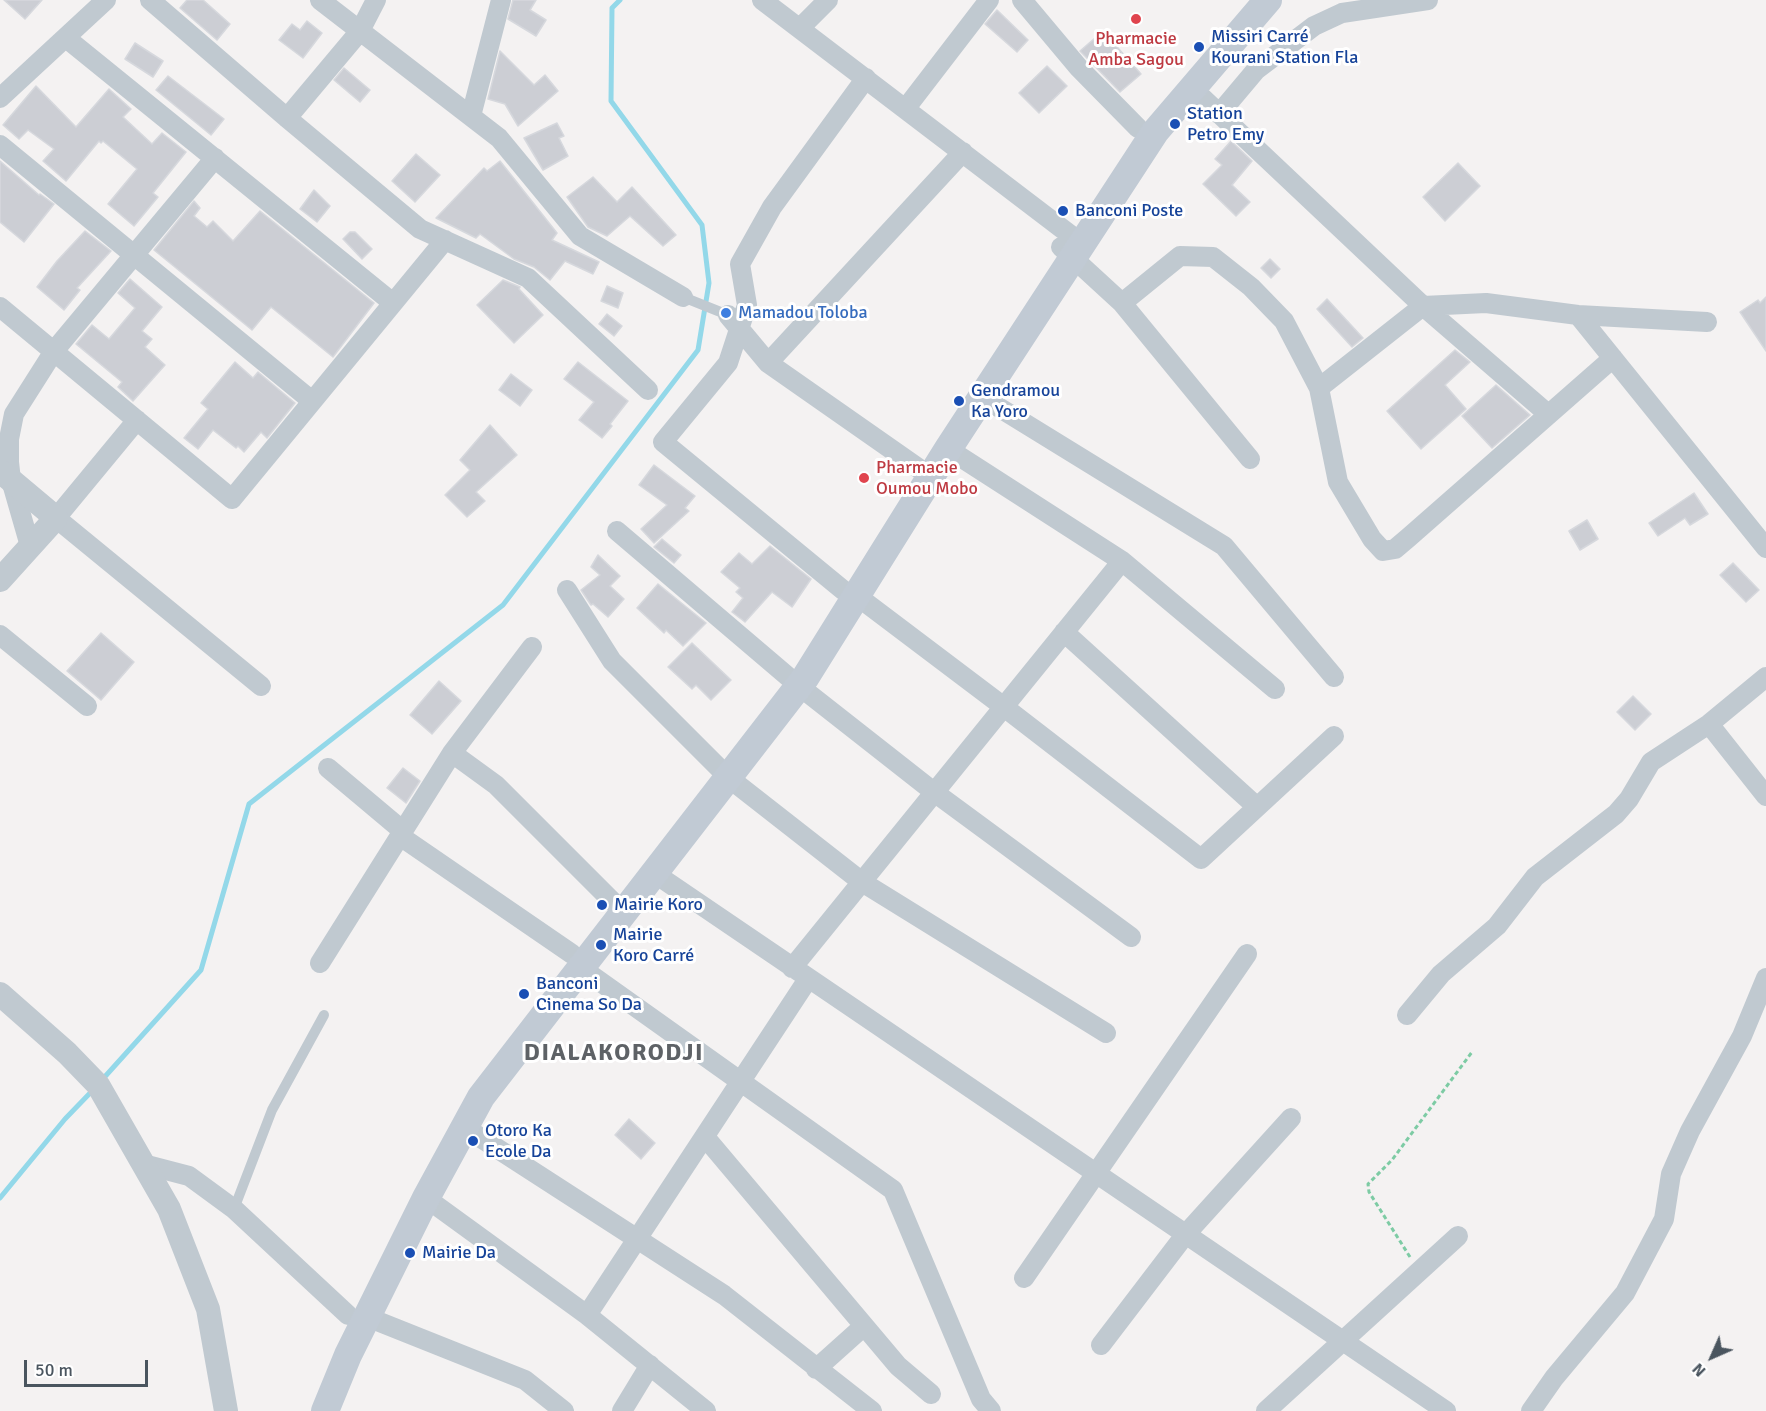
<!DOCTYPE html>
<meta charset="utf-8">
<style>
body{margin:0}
#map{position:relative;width:1766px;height:1411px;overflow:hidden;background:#f4f2f2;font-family:Signika,sans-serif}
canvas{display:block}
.north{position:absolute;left:1682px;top:1327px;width:60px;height:60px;-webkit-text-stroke:4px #fff;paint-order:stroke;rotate:225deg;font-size:16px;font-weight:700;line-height:24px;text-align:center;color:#4a555f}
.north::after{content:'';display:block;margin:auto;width:21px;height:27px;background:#4a555f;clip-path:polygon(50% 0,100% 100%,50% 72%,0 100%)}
.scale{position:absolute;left:24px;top:1360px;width:124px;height:27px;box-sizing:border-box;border:3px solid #4a555f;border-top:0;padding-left:8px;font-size:18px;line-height:21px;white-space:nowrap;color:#4a555f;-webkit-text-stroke:4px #fff;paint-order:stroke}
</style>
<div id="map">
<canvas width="1766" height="1411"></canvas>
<div class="north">N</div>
<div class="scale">50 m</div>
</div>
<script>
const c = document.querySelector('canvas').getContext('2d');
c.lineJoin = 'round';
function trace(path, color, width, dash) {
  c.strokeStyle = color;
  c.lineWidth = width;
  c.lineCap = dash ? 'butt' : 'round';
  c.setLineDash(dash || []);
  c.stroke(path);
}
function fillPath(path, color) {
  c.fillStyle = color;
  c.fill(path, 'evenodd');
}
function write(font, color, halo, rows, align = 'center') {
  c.font = font + ' Signika,sans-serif';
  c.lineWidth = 6;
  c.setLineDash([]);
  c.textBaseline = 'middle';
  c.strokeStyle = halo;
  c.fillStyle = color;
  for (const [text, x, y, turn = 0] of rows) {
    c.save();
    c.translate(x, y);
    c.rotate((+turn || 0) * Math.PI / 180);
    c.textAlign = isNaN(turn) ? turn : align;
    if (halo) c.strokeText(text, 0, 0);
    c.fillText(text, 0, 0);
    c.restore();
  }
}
const stream = new Path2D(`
 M101,1081l100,-111 48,-166 254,-199 195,-255 11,-67 -7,-58 -91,-124 1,-93 8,-8
 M0,1198l65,-79 28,-29`);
const building = new Path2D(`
 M4,0h38l-17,19z
 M187,0h16l27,24 -13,16 -37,-32z
 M513,0h23l-6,10 16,10 -10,16 -28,-17z
 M997,10l31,30 -11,12 -32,-28z
 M307,21l15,12 -19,25 -24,-18 13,-16 8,6z
 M1103,31l38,43 -21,18 -40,-41z
 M135,43l28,18 -10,16 -28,-18z
 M500,51l34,34 11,-10 13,16 -40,35 -13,-22 -17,-5z
 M1047,66l20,20 -28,27 -20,-20z
 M344,68l26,22 -10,12 -26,-22z
 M168,76l56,43 -13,16 -55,-45z
 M36,86l40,41 33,-38 22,20 -8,8 29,27 10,-11 24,19 -33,41 5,4 -24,29 -26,-22 29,-35 -34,-28 -2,2 -2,-2 -33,40 -23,-20 11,-12 -26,-19 -9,9 -16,-14z
 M557,123l7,13 -5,2 9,18 -25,14 -19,-32z
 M1231,141l21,20 -20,24 18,17 -14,14 -33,-32 19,-19 -7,-6z
 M416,154l24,21 -25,27 -23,-21z
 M0,161l39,34 1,-1 14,10 -30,38 -24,-20z
 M500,161l57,72 -5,7 47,22 -6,12 -28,-13 -15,19 -16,-13 -20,-8 -34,-25 -4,4 -40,-20 48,-50 3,3z
 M1458,163l22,23 -35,35 -22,-24z
 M593,177l24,25 15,-15 44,48 -13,11 -33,-30 -23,20 -19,-9 -21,-30z
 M314,190l16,16 -13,16 -17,-13z
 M194,201l6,7 -6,8 13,11 6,-6 20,20 27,-30 114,92 -41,54 -62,-50 -19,23 -98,-80z
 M85,231l26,20 -34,37 3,2 -16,20 -27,-23 20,-26z
 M350,232h5l17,17 -10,10 -19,-20z
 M1270,259l10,10 -9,9 -10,-10z
 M130,279l32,28 -20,24 10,8 -7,8 20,18 -32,36 -15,-14 4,-5 -46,-38 16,-19 17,14 26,-31 -17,-15z
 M503,280l17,7 -1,2 24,26 -29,28 -37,-38z
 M607,286l16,7 -5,15 -17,-7z
 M1766,297v54l-26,-39 18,-12 2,3z
 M1327,299l36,39 -11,9 -35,-38z
 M607,314l15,12 -8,10 -15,-12z
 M1455,350l15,12 -25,23 21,24 -45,40 -34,-38z
 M235,362l18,16 5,-6 37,31 -28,35 -6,-6 -17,20 -6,-6 -2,2 -23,-18 -15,19 -14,-11 24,-29 -7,-6z
 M578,362l50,39 -18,23 2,2 -10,12 -23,-18 15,-18 -30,-23z
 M511,374l21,16 -12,16 -21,-16z
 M1496,385l34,30 -38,33 -30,-32z
 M490,425l27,30 -41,37 9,9 -18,16 -22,-22 25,-25 -10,-10z
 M654,465l41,31 -10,12 4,3 -35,32 -13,-14 26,-24 -28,-20z
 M1694,493l14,21 -18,11 -5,-7 -27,18 -9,-13z
 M1587,520l11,19 -18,11 -11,-19z
 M662,539l19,16 -7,8 -20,-16z
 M770,546l41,33 -19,28 -20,-15 -27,30 -13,-10 11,-14 -7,-6 4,-4 -19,-16 18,-19 13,11z
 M598,555l22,21 -10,10 14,13 -16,18 -15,-13 -2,1 -10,-15 19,-15 -9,-8z
 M1733,563l26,27 -13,12 -26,-27z
 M658,584l48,39 -23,23 -17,-16 -2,3 -27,-25z
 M101,633l33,29 -33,38 -34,-29z
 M692,643l39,37 -20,20 -15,-15 -4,4 -24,-22z
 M439,681l22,20 -29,33 -22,-19z
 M1633,696l18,18 -16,16 -18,-18z
 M403,768l17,13 -14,22 -19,-15z
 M629,1119l26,24 -14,16 -26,-24z`);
const path = new Path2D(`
 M1410,1257l-41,-65 -1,-8 24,-24 80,-108`);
const service = new Path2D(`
 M683,297l45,18
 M234,1209l38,-99 52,-95`);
const minor = new Path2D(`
 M150,0l137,118 133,111 108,49 120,112
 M320,0l179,138 81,98 103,61
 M762,0l319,243
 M1022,0l57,68 59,60
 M800,28l28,-28
 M66,38l327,265
 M866,78l-94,129 -32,57 7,41 -19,58 -65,79 180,148 14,6 147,111 197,152 133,-123
 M1192,88l231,218 125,108
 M0,98l106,-98
 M906,108l83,-108
 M1219,114l37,-44 58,-44 28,-13 86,-13
 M471,116l30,-116
 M287,118l73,-87 16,-31
 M0,145l312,256
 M1061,247l61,56 128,156
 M1122,303l58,-47 33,1 38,30 33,34 35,67 19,94 34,57 11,12 12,-2 13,-11 205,-180
 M0,307l232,192 213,-259
 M728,315l40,48 163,114
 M1578,315l188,233
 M768,363l195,-211
 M1319,388l104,-82 63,-3 92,12 129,7
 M982,397l242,149 110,131
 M137,420l-81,98 205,168
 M948,449l174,112 153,128
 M617,531l182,155 135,106 197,145
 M30,546l-19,-66 -2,-18v-23l5,-25 40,-63 161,-193
 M567,590l45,71 117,117 133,104 244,151
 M1064,632l193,175
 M0,635l87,71
 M1709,724l57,72
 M452,753l44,32 117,117
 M328,768l75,63
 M400,836l172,118
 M654,873l792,538
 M320,963l132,-210 80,-106
 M581,968l312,222 88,209 10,12
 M792,968l330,-407
 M1407,1015l34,-41 56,-48 38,-49 81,-63 13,-15 22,-37 58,-38 57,-47
 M464,1127l260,168 148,116
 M705,1137l193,229 33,28
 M143,1164l46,12 45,33 114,106
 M426,1198l161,117 119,96
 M1024,1278l223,-324
 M587,1315l221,-336
 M367,1317l158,63 39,31
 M1101,1345l84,-110 106,-117
 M816,1369l48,-43
 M622,1411l28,-46
 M1266,1411l192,-175
 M1531,1411l23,-33 71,-85 39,-74 7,-45 19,-43 52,-95 24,-58`);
const tertiary = new Path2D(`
 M0,471l56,47 -56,62
 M0,994l67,59 31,32 71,124 39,100 18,102`);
const secondary = new Path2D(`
 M325,1411l23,-56 78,-157 55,-101 324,-419 143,-229 207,-317 113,-132`);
const markers = [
 [1136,19,6,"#e0444e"],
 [1199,47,6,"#1a4fb4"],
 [1175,124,6,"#1a4fb4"],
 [1063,211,6,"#1a4fb4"],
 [726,313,6,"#3f7fe0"],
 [959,401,6,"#1a4fb4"],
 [864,478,6,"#e0444e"],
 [602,905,6,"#1a4fb4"],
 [601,945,6,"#1a4fb4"],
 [524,994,6,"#1a4fb4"],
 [473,1141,6,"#1a4fb4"],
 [410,1253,6,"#1a4fb4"]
];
const transitNames = [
 ["Missiri Carré",1211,37],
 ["Kourani Station Fla",1211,58],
 ["Station",1187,114],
 ["Petro Emy",1187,135],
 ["Banconi Poste",1075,211],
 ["Gendramou",971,391],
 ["Ka Yoro",971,412],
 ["Mairie Koro",614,905],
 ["Mairie",613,935],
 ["Koro Carré",613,956],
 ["Banconi",536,984],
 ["Cinema So Da",536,1005],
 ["Otoro Ka",485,1131],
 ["Ecole Da",485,1152],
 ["Mairie Da",422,1253]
];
const healthNames = [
 ["Pharmacie",1136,39],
 ["Amba Sagou",1136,60],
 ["Pharmacie",876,468,"left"],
 ["Oumou Mobo",876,489,"left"]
];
const shopNames = [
 ["Mamadou Toloba",738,313]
];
const districtNames = [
 ["DIALAKORODJI",614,1054]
];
trace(stream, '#93d8e9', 5);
fillPath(building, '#ccced4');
trace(building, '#d6d8dd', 1.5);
trace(path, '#7dcba4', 3, [4.5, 3]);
trace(service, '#c0c9d0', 10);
trace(minor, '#c0c9d0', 20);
trace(tertiary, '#c0c9d0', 24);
trace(secondary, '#c1cad4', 28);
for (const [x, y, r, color] of markers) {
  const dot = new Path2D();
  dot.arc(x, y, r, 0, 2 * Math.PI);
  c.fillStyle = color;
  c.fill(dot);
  trace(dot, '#fff', 2);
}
write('18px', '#164399', '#fff', transitNames, 'left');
write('18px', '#be3a42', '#fff', healthNames);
write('18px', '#366cbe', '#fff', shopNames, 'left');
c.letterSpacing = '1.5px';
write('bold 24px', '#5e6266', '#fff', districtNames);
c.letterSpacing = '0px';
</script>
